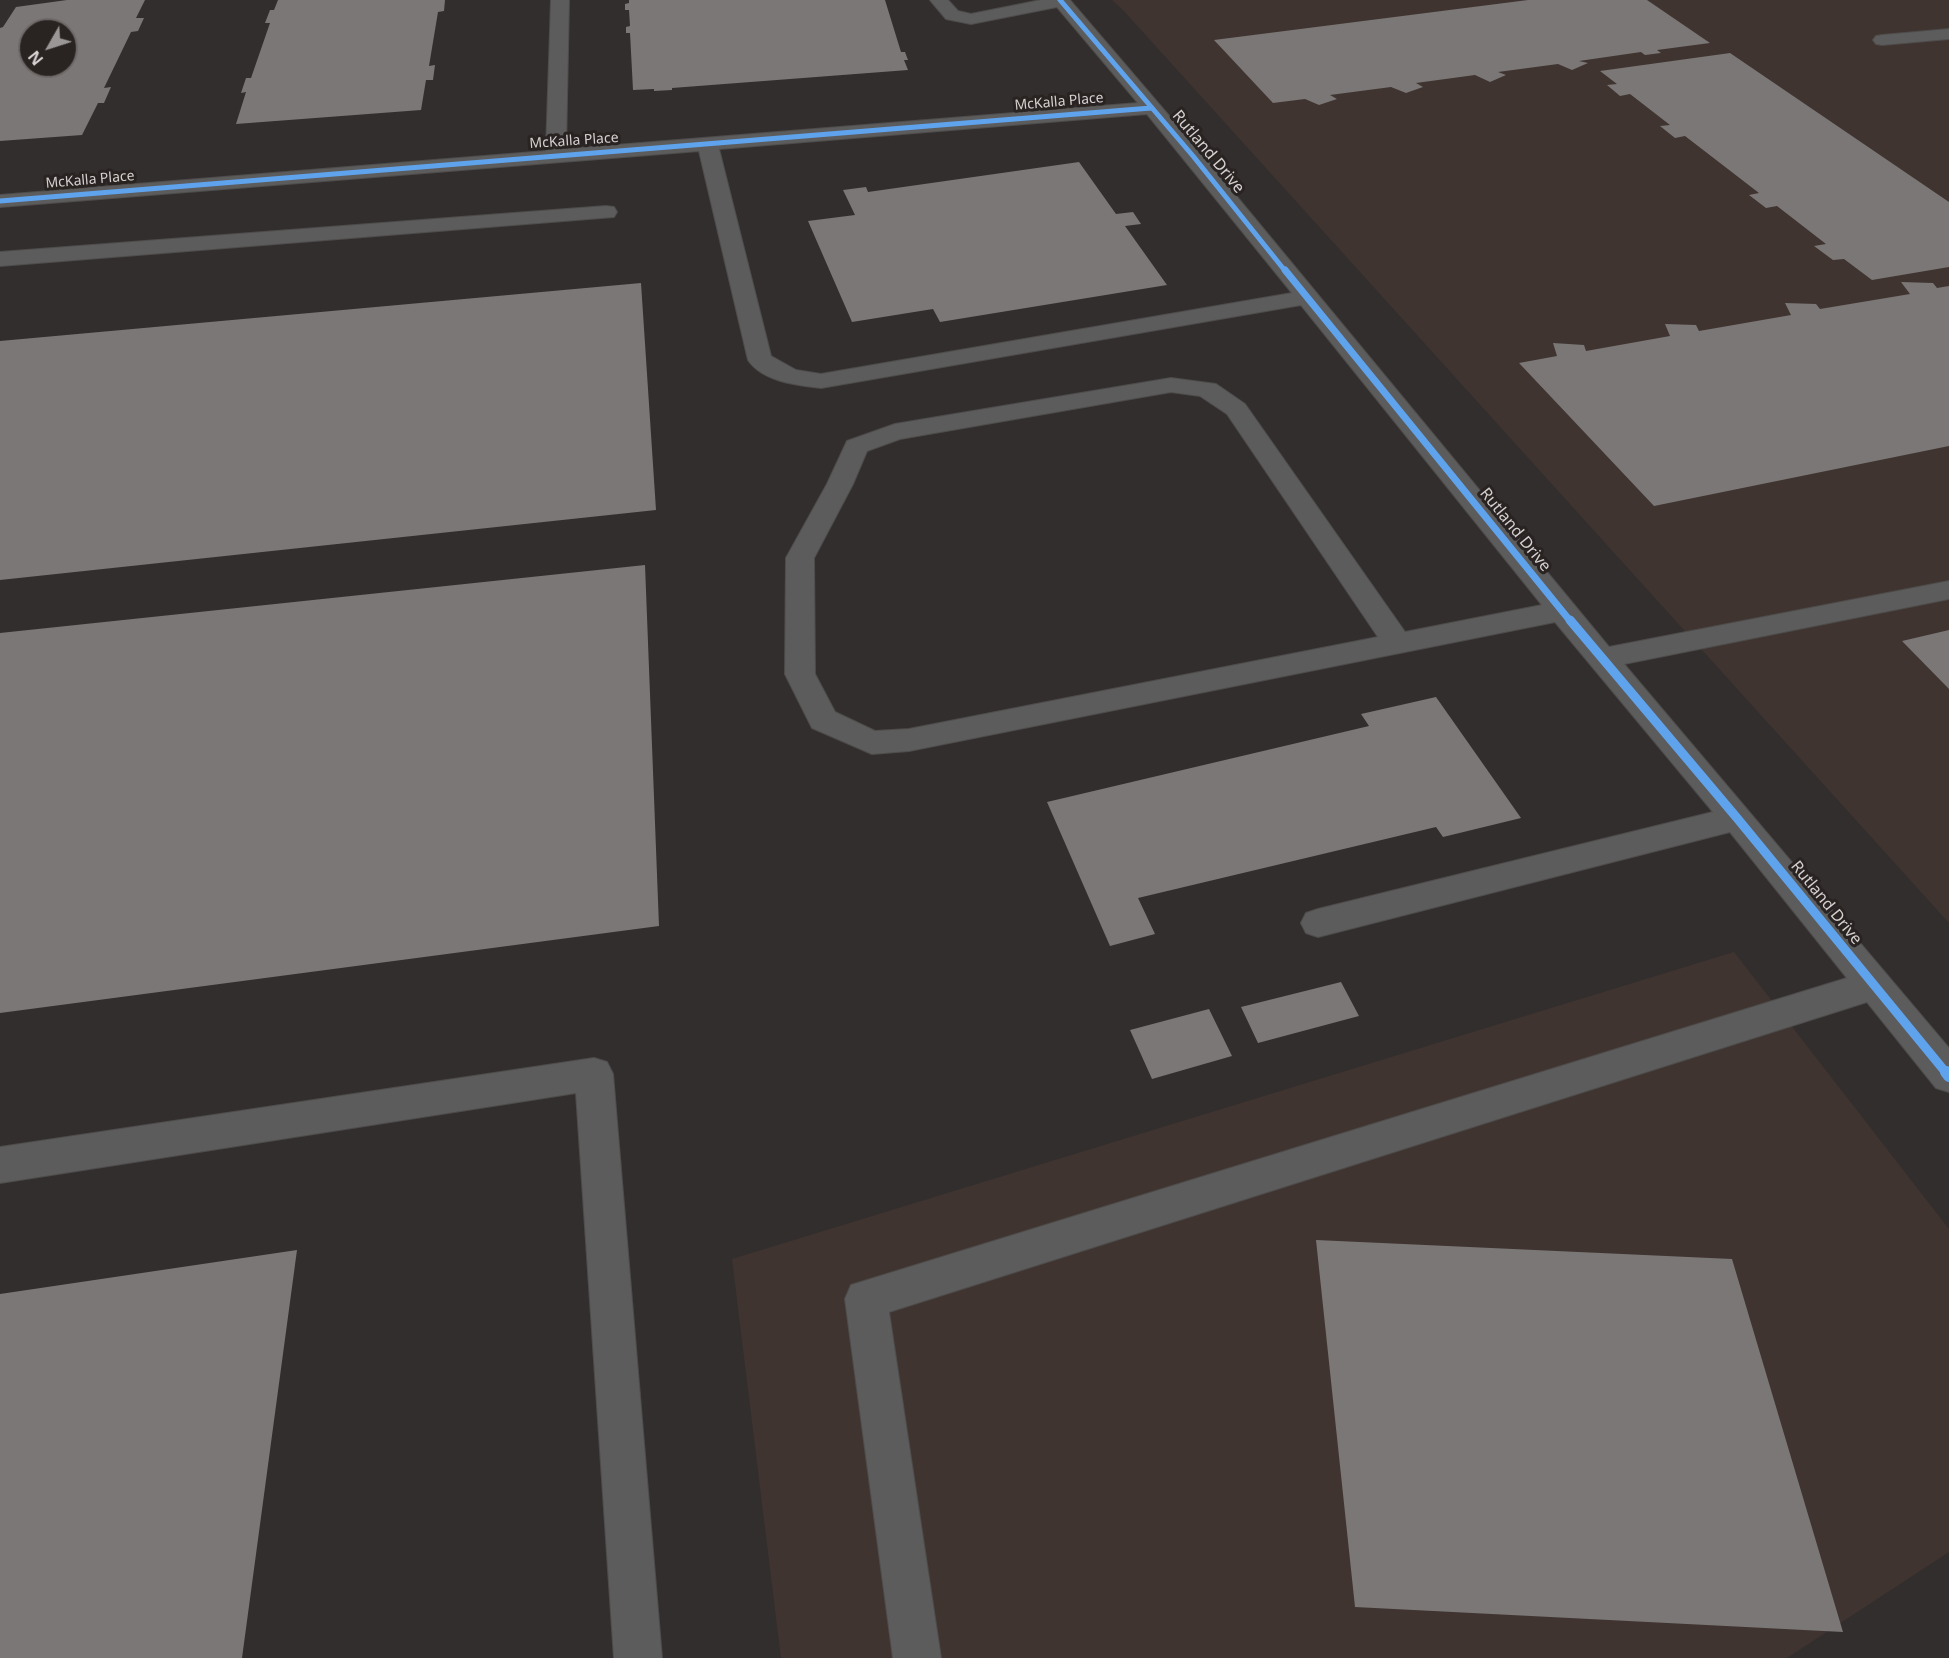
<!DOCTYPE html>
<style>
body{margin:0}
#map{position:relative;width:1949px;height:1658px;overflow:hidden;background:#322e2d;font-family:"Noto Sans",sans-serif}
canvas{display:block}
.north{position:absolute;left:18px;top:18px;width:60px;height:60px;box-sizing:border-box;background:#292322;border:2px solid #6d6867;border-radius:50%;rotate:231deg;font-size:16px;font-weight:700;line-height:24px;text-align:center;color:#d4d0cf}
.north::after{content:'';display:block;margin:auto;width:21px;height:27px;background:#9b9796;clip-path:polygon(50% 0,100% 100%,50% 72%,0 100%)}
</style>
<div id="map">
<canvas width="1949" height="1658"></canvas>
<div class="north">N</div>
</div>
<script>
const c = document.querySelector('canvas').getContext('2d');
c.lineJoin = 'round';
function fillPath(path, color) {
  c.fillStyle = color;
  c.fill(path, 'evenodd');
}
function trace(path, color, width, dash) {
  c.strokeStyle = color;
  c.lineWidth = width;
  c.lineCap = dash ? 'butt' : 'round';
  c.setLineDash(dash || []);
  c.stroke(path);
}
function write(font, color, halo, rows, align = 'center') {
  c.font = font + ' "Noto Sans",sans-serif';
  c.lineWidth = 6;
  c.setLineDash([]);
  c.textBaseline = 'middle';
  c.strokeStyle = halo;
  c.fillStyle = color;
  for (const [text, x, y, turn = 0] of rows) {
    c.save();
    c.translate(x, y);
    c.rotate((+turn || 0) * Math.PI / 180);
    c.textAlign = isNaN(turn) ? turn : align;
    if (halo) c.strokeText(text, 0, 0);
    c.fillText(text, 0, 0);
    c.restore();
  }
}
const built = new Path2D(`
 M1112,0h837v923l-826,-913z
 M1734,952l215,277v323l-162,106h-1006l-49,-399z`);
const building = new Path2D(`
 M67,0h78l-9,18h8l-6,13 -7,1 -27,56 7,-1 -7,16h-6l-16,32 -82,6v-113l3,-1 13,-20zM30,30h36v36h-36z
 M278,0h167l-1,11 -6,1 -9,54 6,-1 -2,15h-7l-5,30 -185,14 10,-32 -5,1 5,-15h5l19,-55h-5l5,-13h4z
 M629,0h256l16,52h4l3,8h-4l4,10 -236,18v2l-18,1v-2l-21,1 -3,-57h-4v-6l4,-1 -1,-16h-4v-6l4,-1z
 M1528,0h119l63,43 -53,7 4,3 -16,2 -4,-3 -62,9 9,2 -16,7 -14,-6 -60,8 8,3 -16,7 -15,-7 -59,8 7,4 -17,6 -15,-6 -61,8 7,4 -18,6 -14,-6 -32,4 -59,-63z
 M1730,53l219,149v65l-77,13 -28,-21 -11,1 -19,-14 12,-2 -49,-38 -11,2 -17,-13 10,-2 -74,-57 -10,2 -15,-12 10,-1 -40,-31 -10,2 -13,-11 10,-1 -17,-13z
 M1079,162l37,52 17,-2 8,12 -16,2 42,59 -227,37 -7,-13 -81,13 -44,-101 47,-6 -12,-25 23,-3 2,5z
 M1901,282l32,1 4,5 12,-2v160l-295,60 -135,-143 38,-7 -4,-13 31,2 2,6 84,-15 -5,-12 31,1 3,6 92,-16 -6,-12 31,1 4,5 90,-15z
 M641,283l15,227 -656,70v-239z
 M645,565l14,361 -659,87v-380z
 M1949,630v59l-47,-48z
 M1436,697l85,121 -78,19 -7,-10 -298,71 17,36 -45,12 -63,-144 322,-76 -8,-12z
 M1341,982l18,34 -101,27 -17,-36z
 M1209,1009l23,47 -80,23 -22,-49z
 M1316,1240l416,19 111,373 -488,-25z
 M297,1250l-55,408h-242v-364z`);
const minor = new Path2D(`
 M551,0h18l-3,149 572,-46 -81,-96 -86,17 -25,-5 -16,-19h18l10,11 13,3 70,-14h29l130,152 409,495 340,-66v18l-325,65 325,384v44l-13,-4 -69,-86 -978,310 52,346h-48l-48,-359 6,-14 996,-307 -117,-146 -412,105 -12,-4 -5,-10 5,-10 12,-4 395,-97 -158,-190 -646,129 -37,3 -60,-26 -27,-54 1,-116 41,-74 20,-43 48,-17 276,-46 45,6 29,20 160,228 137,-27 -241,-300 -480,83c-24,-3 -58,-6 -73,-28l-49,-209 -699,56v-12l546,-44zM1147,114l145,179 -471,81 -25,-4 -25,-14 -52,-207zM1171,392l29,4 27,18 151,223 -469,92 -34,2 -40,-19 -20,-38 -1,-116 39,-74 14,-33 33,-12z
 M1949,29v10l-67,6 -6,-1 -3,-4 3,-4 6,-1z
 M606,206l8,1 3,5 -3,5 -614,49v-14z
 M594,1058l13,4 6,12 49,584h-48l-38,-565 -576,90v-36z`);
const cyclewayFar3 = new Path2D(`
 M1060,0l133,156 93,116
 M0,201l1151,-93`);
const cyclewayFar2 = new Path2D(`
 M1285,270l286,352`);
const cyclewayFar1 = new Path2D(`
 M1570,620l167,198 210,256`);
const cycleway = new Path2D(`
 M1946,1072l3,4`);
const farStreetnames = [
 ["McKalla Place",1059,102,-5],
 ["McKalla Place",574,141,-4],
 ["McKalla Place",90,180,-5]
];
const streetNames = [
 ["Rutland Drive",1208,152,50],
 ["Rutland Drive",1515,530,51],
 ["Rutland Drive",1826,903,51]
];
fillPath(built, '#3f3430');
fillPath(building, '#7a7776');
trace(minor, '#4e4c4b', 2);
fillPath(minor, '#5c5c5c');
trace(cyclewayFar3, '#60a3ed', 5);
trace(cyclewayFar2, '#60a3ed', 7);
trace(cyclewayFar1, '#60a3ed', 9);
trace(cycleway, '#60a3ed', 12);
write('14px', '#d4d0cf', '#292322', farStreetnames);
write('16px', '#d4d0cf', '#292322', streetNames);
</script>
